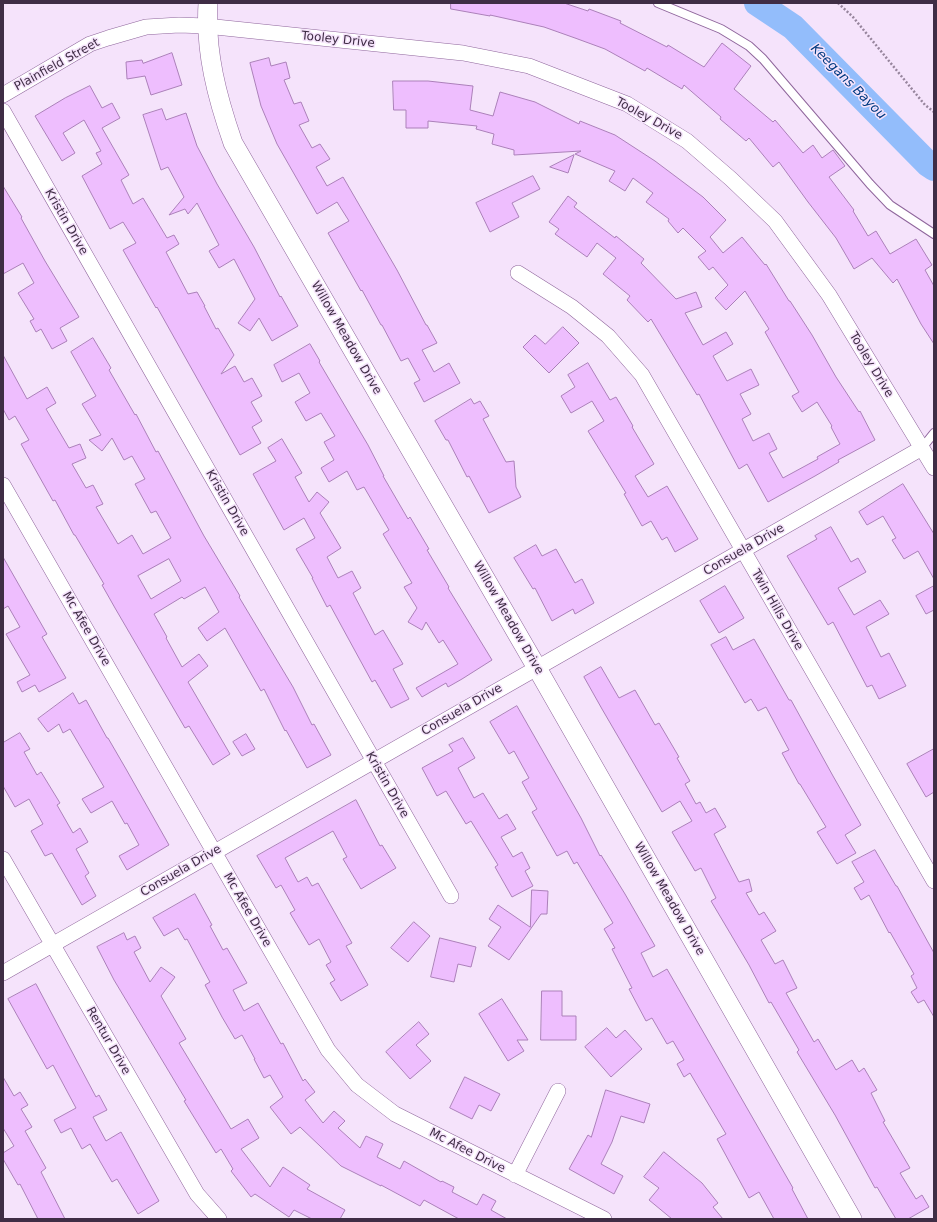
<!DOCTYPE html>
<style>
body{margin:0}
#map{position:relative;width:937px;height:1222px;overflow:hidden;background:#f5e3fb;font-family:"DejaVu Sans",sans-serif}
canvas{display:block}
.frame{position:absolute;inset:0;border:4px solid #3f2d45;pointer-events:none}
</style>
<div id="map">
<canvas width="937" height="1222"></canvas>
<div class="frame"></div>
</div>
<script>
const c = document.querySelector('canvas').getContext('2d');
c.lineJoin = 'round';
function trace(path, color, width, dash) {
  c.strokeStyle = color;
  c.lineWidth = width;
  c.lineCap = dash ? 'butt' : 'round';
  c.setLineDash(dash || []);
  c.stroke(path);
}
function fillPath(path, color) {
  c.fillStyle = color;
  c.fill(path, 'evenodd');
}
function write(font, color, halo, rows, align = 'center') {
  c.font = font + ' "DejaVu Sans",sans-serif';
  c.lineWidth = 3;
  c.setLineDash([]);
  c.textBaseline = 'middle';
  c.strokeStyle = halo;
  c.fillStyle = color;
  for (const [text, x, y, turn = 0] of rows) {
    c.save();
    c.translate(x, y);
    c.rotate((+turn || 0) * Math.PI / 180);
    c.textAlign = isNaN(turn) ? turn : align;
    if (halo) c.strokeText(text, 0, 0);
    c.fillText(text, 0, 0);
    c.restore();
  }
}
const river = new Path2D(`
 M757,3l36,24 135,137 6,4`);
const building = new Path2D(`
 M451,3h113l24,8 1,-2 32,12 -1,2 47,24 1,-2 36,22 18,-24 29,23 -17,23 39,33 2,-2 28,33 10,-8 9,13 11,-8 12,16 -16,11 25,33 -1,1 15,25 8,-5 14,23 26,-15 16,26 -7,5 9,16v58l-13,-20 -24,-45 -4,4 -21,-25 -18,11 -18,-31 -28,-36 -29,-40 -6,5 -24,-29 -3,3 -26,-22 1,-2 -37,-32 -2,4 -35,-21 -2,3 -40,-22 -30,-11 -31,-11 -54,-12v1l-39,-7z
 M172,53l10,32 -31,10 -6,-19 -18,3 -1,-17 16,-2 1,3z
 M269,58l2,8 15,-4 4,16 -6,2 10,24 7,-2 8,19 -10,4 13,23 8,-4 10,15 -14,8 11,19 16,-9 54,93 29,55h1l10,18 -15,7 12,22 15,-9 11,20 -36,19 -10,-19 6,-3 -12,-22 -7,3 -19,-36h-1l-19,-35 -1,1 -33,-58 21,-12 -12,-19 -20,12 -40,-70 -16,-38 -11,-43z
 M393,81h35l45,5 -3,24 23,6 7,-24 35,10 44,22 1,-3 35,14 40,26 48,36 23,23 -16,17 13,16 19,-16 23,28 1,-1 23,37h1l22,34 24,42 23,35 1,-1 15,29 -37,20 1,2 -24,14 -47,26 -21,-38 -8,5 -40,-75 -2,1 -46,-76 -3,3 -21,-22 3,-4 -27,-22 13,-16 -19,-15 -10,14 -32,-23 4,-5 -10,-7 19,-26 9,7 -3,4 41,31 1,-2 28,23 -3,4 35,36 20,-7 6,15 -17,6 18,32 23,-13 7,12 -20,12 14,25 24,-12 8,16 -19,9 11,20 -9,5 11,22 16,-8 8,16 -8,4 14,25 35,-19 -1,-2 23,-13 -9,-17 1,-1 -15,-24 -15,10 -10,-16 7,-4 -34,-60 4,-3 -24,-38 -19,19 -11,-12 13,-13 -15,-18 -4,3 -11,-13 8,-6 -23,-23 -5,5 -10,-12 1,-2 -23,-17 7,-9 -20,-15 -8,13 -16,-10 6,-10 -40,-17 6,-3 -67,4v-5l-22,-6 2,-10 -18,-5 1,-3 -49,-5v7h-22v-18h-12z
 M90,86l12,22 10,-5 8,15 -18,10 27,47 -8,5 12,24 10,-6 24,40 7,-3 5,9 -13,8 22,42 9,-2 8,14h-1l12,23 2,-1 16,27 -13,19 14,-8 9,16 8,-4 10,18 -11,6 11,19 -10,6 9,16 -21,12 -83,-148 -1,1 -33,-58 13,-7 -13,-21 -13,7 -28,-53 20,-12 -6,-11 5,-2 -17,-31 -21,13 12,20 -13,8 -27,-45 30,-18z
 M162,109l4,11 20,-7 11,33 20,38 37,63 26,50 1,-1 17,30 -26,15 -13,-23 -9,13 -12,-8 17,-24 -21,-40 -15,9 -10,-17 10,-6 -22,-42 -9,11 -3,-5 -16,6 15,-18 -16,-30 -7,3 -18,-55z
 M574,155l-6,18 -18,-6z
 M533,176l7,13 -28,14 7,14 -29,15 -14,-29z
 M3,186l19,31 -1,1 24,43 34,56 -19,11 7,13 -15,8 -11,-20 -5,3 -6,-11 4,-2 -16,-26 16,-10 -11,-20 -20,11z
 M563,327l16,16 -30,30 -26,-26 12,-12 10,9z
 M93,338l18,30 -2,2 26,45 1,-1 20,38 2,-1 46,85 36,60 -1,1 54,90 19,38 2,-1 17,31 -24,13 -21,-38 -1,1 -21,-42 -3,2 -36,-63 -18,13 -9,-13 21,-16 -14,-25 -21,12 -2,-2 -28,17 13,23 -1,1 16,29 17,-13 9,12 -20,16 42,72 -17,11 -24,-39 -4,2 -70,-120 -13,-23 2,-1 -29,-49h-1l-19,-35 -2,1 -32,-57 8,-4 -14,-24 -6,4 -6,-11v-54l24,44 20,-12 9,16 -10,6 23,39 11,-4 6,14 -14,6 14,24 7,-3 10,19 -7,3 22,37 14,-9 11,19 28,-16 -15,-27 -5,2 -16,-29 10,-5 -13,-23 -8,4 -12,-22 -10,13 -13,-11 12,-5 -19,-31 14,-8 -25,-44zM169,559l12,22 -30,18 -13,-23z
 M310,344l10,17 -1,1 49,83 16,31h-1l25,43 2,-2 19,32 -2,1 22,37 -1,1 44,72 -30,19 -14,8 -2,-4 -24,14 -6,-9 42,-24 -15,-24 -4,3 -13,-21 -4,8 -14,-8 9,-14 -13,-21 8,-4 -29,-49 6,-4 -25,-43 -7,3 -10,-19 -18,11 -8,-14 13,-8 -10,-18 11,-6 -14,-23 -15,8 -11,-19 15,-9 -11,-20 -17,9 -8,-17z
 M588,363l22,37 6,-3 17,29 -1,1 22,37 -19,12 13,21 19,-11 31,53 -23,13 -8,-15 -5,3 -11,-19 -9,5 -18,-32 2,-1 -38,-62 16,-10 -12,-20 -21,12 -10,-17 14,-9 -7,-12z
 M471,399l3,5 6,-3 9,15 -6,3 23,43 8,-1 2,26 5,10 -32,16 -20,-37 -2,1 -19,-37h-2l-11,-19z
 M282,439l20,34 -7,4 14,25 8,-10 12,10 -9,11 21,35 -14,9 11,21 14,-7 9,17 -8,5 22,42 8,-5 20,34 -10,5 16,30 -18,9 -16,-28 -3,2 -42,-77 -3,2 -15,-29h1l-17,-29 19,-11 -11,-20 -20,12 -31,-56 23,-13 -8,-13z
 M903,484l31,50v45l-16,-28 -14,8 -12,-19 4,-2 -13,-22 -16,9 -8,-13z
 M831,527l20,35 7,-4 8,14 -28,16 16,27 26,-15 9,14 -23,13 15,30 8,-4 17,33 -27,13 -7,-14 -5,2 -34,-65 -5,3 -41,-69 30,-17 -2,-3z
 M536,545l6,11 14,-7 19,34 7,-4 12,24 -19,11 -2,-5 -21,12 -17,-33 -2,1 -19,-31z
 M3,557l44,77 -5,3 24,41 -27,14 -4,-7 -13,7 -5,-10 13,-7 -24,-41 14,-7 -12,-21 -5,3z
 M725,586l19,32 -25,15 -19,-32z
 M934,586v24l-8,4 -10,-18z
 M726,637l7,13 21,-11 35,61h2l42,76 28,49 -16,10 11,18 -19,11 -20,-32 9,-5 -26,-43h-1l-17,-31 7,-3 -23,-43 -8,4 -7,-12 -6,4 -34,-58z
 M601,667l18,31 16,-8 20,35 4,-2 20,34 -2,1 13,23 -5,3 11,20 4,-2 6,11 9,-5 11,19 -12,7 25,48 10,-3 3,12 -6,2 13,22 5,-3 12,19 -15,9 14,24 8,-4 14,28 -11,5 28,49 4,-3 18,31 16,-10 7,12 5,-4 13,22 -6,3 14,28 -2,1 27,46 -10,5 16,26 6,-4 7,12 -21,12h-12l-19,-32 -2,1 -40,-73 -38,-63 2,-2 -28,-48 -2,1 -20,-38 -38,-64 5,-3 -15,-30 -6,3 -23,-39 20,-11 -12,-20 -18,11 -60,-103 -18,-32z
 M73,693l6,11 7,-4 21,38h1l18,31 43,76 -42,25 -8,-14 20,-11 -12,-22 -2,1 -13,-23 -21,12 -9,-14 22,-12 -34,-58 -7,4 -4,-9 -11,8 -10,-13z
 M517,706l64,112 19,38 1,-1 24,39 30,52 -14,7 12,24 14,-8 126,219 -1,1 16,30h-34l-15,-27 -10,6 -32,-59 9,-5 -36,-61 -6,4 -7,-13 7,-4 -11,-19 -6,3 -15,-26 -6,3 -17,-32 3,-1 -20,-39 3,-1 -11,-19 9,-6 -36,-61 -3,2 -7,-13 -10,5 -25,-44 5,-3 -15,-27 7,-4 -15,-27 -5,3 -19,-32z
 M20,733l10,16 -6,3 13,23 4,-3 19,31 -3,2 16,28 7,-5 8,14 -12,7 13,24 -4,3 11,20 -14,9 -30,-52 -7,3 -14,-25 12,-7 -14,-25 -14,8 -12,-21v-43z
 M246,734l9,15 -13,7 -9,-14z
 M463,738l12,20 -17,10 16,30 9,-5 16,26 8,-5 9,15 -15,8 12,20 9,-5 8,16 -5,3 8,15 -21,11 -17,-30 3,-2 -27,-44 -5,3 -20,-33 -9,5 -15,-28 31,-17 -4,-6z
 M934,749v43l-8,5 -19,-33z
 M356,800l24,46 2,-1 14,23 -35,21 -18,-30 4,-2 -14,-26 -48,27 13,24 9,-5 5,9 6,-3 34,60 -6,3 22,39 -27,16 -11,-18 5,-3 -9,-15 5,-3 -12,-23 -10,6 -19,-32 5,-3 -14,-25 -5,3 -19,-32z
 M875,850l21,36h1l37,67v64l-10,-17 -6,3 -7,-11 6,-4 -6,-12 3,-2 -24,-42 -1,1 -20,-38 -8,5 -7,-12 10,-6 -12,-20z
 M532,890l16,1 -1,23h-6l-32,46 -21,-14 13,-19 -12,-8 9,-14 32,22z
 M195,894l17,31 -2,1 13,24 4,-2 20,35 -14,7 11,21 14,-8 23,41 2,-1 20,38 2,-2 10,13 -10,8 18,23 11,-12 11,10 -7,7 22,20 6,-12 17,8 -6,13 23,12 4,-8 37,21 1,-1 12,6 -2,5 25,13 6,-11 13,7 -5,9 16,9h-48l-35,-19 -4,6 -39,-21v1l-40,-20 -41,-39 -9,7 -21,-27 13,-10 -13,-22 -6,3 -10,-19h1l-13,-24 -7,4 -13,-22 -17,-32 5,-3 -23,-43 -2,1 -7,-12 -14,8 -11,-18z
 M414,922l16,14 -22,26 -17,-14z
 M124,933l3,7 8,-4 6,12 -7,4 16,30 11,-15 14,10 -14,19 25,43 -7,4 52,86 17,-10 11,19 -18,11 29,38 13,-20 27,18 -3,4 38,21 -5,9h-28l-18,-9 -5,7 -34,-23 -4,3 -20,-26 2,-2 -12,-20 -5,4 -32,-52 2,-1 -72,-120 -17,-33z
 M440,938l36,9 -5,20 -13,-3 -4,18 -23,-5z
 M36,984l60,113 3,-2 8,15 -14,7 13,24 15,-9 38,69 -21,13 -21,-35 -5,3 -22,-38 -8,5 -11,-21 -10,5 -7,-13 22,-12 -23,-43 -6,4 -39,-70z
 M542,991h20v25h14v24h-35z
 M502,999l26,41h-11l7,11 -16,10 -29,-47z
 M419,1022l10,12 -13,11 15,16 -21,18 -24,-27z
 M607,1028l9,10 9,-8 17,19 -31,28 -26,-30z
 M3,1077l11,19 6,-4 8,13 -7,4 11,18 -7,4 21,37 -5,4 24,47h-27l-18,-35 -2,1 -15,-26v-6l11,-7 -11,-18z
 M465,1077l35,17 -9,17 -12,-6 -7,14 -22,-11z
 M606,1090l44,14 -6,19 -23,-7 -9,26 -11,22 22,12 -9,18 -45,-25 19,-34 3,2z
 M664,1152l38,31 16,20 -5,4 10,12h-51l-23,-19 10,-12 -15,-11z`);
const path = new Path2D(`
 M838,3l15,14 72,88 9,7`);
const service = new Path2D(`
 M658,3l63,26 28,17 14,13 107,125 20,21 44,29
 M922,448l12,-15`);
const minor = new Path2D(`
 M3,95l87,-51 18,-6 38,-11 33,-2 27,1 257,27 66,13 98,38 60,37 44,38 44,42 54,74 105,173
 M3,111l448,785
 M518,273l54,34 36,29 34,39 292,506
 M3,485l325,565 29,35 38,29 209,105
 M3,859l194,335 22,25
 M3,973l919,-525
 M515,1175l43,-84`);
const tertiary = new Path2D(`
 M208,3c-3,49 9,94 25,140l304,525 315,551`);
const streetNames = [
 ["Tooley Drive",338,40,6],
 ["Plainfield Street",57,65,-29],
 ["Tooley Drive",649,119,29],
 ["Kristin Drive",66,222,60],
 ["Willow Meadow Drive",346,338,60],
 ["Tooley Drive",871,365,59],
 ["Kristin Drive",227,503,60],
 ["Consuela Drive",744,550,-30],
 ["Twin Hills Drive",777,610,60],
 ["Willow Meadow Drive",508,618,60],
 ["Mc Afee Drive",86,629,60],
 ["Consuela Drive",462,710,-30],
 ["Kristin Drive",387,785,60],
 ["Consuela Drive",181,871,-30],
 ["Willow Meadow Drive",669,899,60],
 ["Mc Afee Drive",247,910,60],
 ["Rentur Drive",108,1041,60],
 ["Mc Afee Drive",467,1151,27]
];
const waterNames = [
 ["Keegans Bayou",848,82,45]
];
trace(river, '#93bdfb', 26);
fillPath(building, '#eebefe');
trace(building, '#ab80b9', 1);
trace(service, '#8f669c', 10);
trace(minor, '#8f669c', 16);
trace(tertiary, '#8f669c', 20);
trace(path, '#97859d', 2.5, [2, 2]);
trace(service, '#fff', 8);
trace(minor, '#fff', 15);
trace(tertiary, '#fff', 19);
write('12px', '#3f2d45', '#f5e3fb', streetNames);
write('italic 13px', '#013a80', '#f5e3fb', waterNames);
</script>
